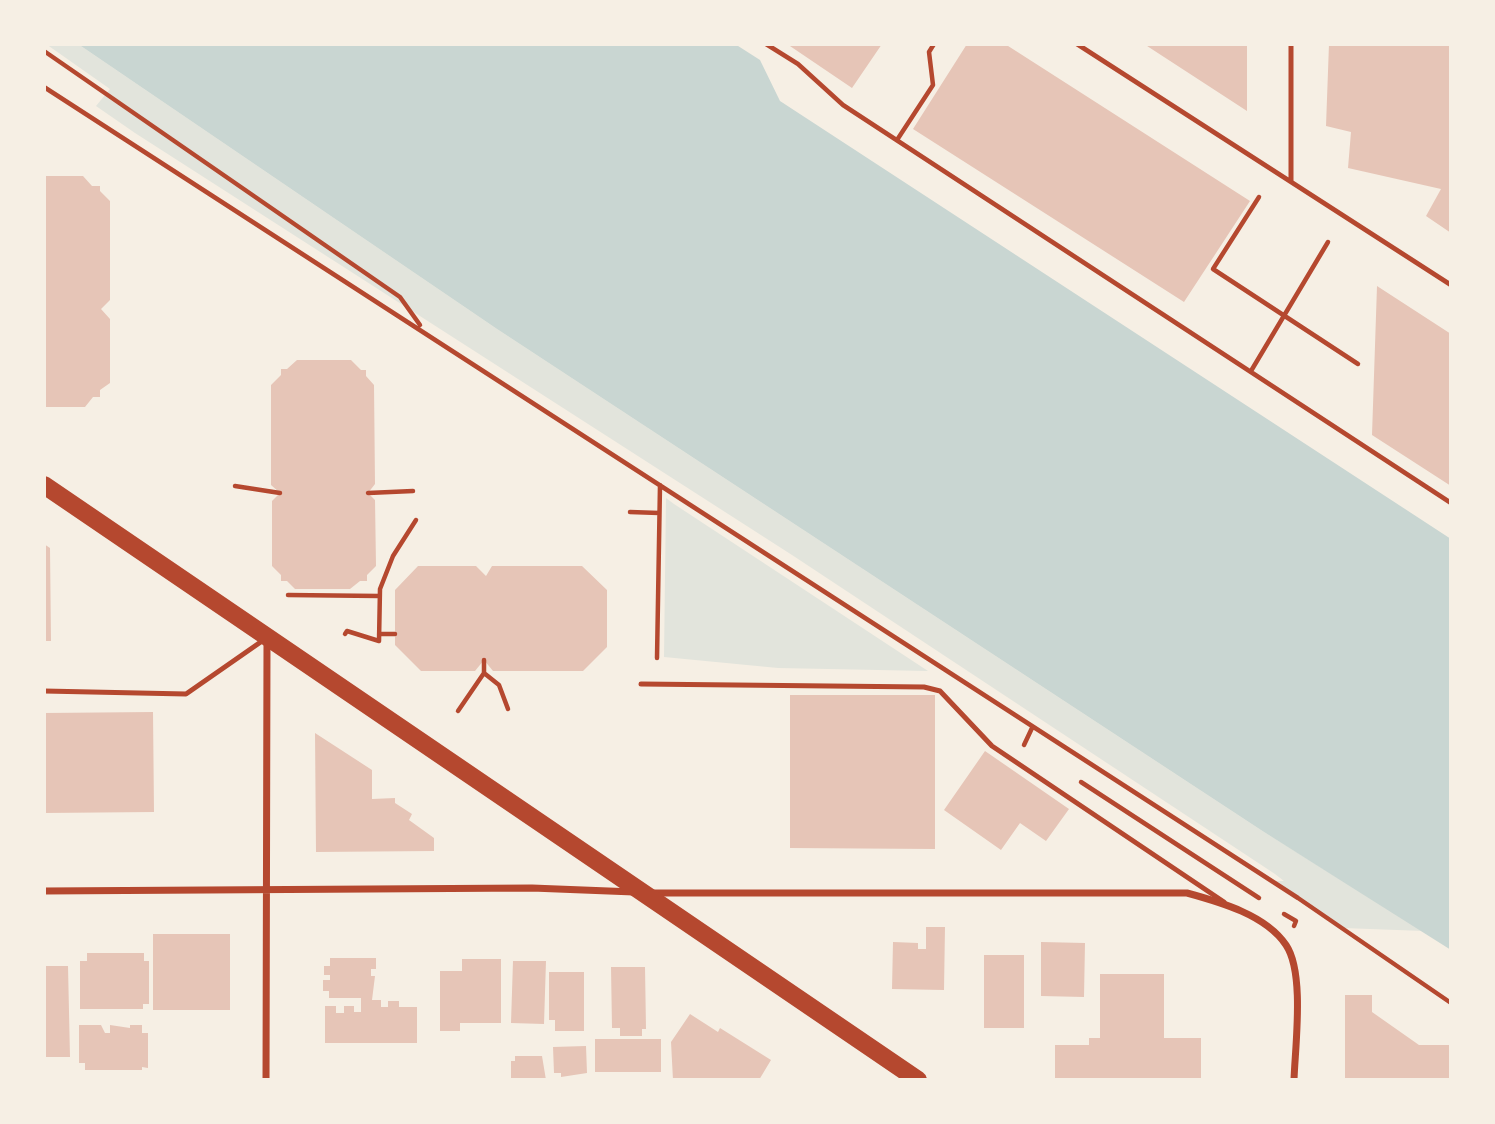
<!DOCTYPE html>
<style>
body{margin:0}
#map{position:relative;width:1495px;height:1124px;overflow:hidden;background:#f6efe4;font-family:Ubuntu,sans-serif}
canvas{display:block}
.frame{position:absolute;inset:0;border:46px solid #f6efe4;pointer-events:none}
</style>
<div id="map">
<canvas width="1495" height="1124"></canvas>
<div class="frame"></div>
</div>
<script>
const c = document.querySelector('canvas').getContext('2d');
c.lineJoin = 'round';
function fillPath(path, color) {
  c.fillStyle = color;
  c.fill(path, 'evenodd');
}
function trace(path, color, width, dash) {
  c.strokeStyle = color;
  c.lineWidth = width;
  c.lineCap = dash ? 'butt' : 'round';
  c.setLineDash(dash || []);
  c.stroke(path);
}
const green = new Path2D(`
 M46,44h32l419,285 767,503 160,99 -81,-3 -71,-47h12l-9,-7 -483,-319 -657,-422 -39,-27 14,-17z
 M666,498l8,6 254,167 -150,-3 -114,-11z`);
const water = new Path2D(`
 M78,44h657l25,16 20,41 671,438v411l-187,-118 -767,-503z`);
const building = new Path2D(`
 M787,44h95l-30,44z
 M967,44h38l245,157 -66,101 -271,-173z
 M1144,44h103v67z
 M1329,44h122v189l-25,-17 15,-27 -93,-21 3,-36 -25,-6z
 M44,176h39l9,10h8v5l10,10v99l-9,9 9,10v64l-10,7v7h-7l-8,10h-41z
 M1377,286l74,48v152l-79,-51z
 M297,360h54l10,10h5v6l8,9 1,99 -7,9 7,7 1,66 -9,9v6h-7l-10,8h-55l-8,-8h-6v-6l-9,-9v-65l8,-8 -9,-8v-100l10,-10v-6h6z
 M44,544l6,4 1,93h-7z
 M418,566h58l10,10 6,-10h90l25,24v57l-24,24h-90l-9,-11 -9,11h-54l-26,-26v-55z
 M790,695h145v154l-145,-1z
 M153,712l1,100 -110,1v-100z
 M315,733l57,37v29l23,-1v5l17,11 -3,6 25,18v13l-118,1z
 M985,751l84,58 -23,32 -26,-18 -19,27 -57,-40z
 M926,927h19l-1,63 -52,-1 1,-47 25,1v6h8z
 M153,934h77v76h-77z
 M1041,942l44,1 -1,54 -43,-1z
 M87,953h57v8h5v43h-6v5h-63v-48h7z
 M984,955h40v73h-40z
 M330,958h46v11h-5v7h4l-3,24h9v7h7v-6h11v6h18v36h-92v-37h11v7h8v-7h10v6h7v-14h-32v-7h-6v-11h7v-5h-6v-9h6z
 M462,959h39v64h-41v8h-20v-60h22z
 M513,961h33l-2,63 -33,-1z
 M44,966h24l2,91h-26z
 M611,967h34l1,62h-4v7h-22v-8h-8z
 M549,972h35v59h-29v-11h-6z
 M1100,974h64v64h37v42h-146v-35h34v-7h11z
 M1345,995h27v17l47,33h32v35h-106z
 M690,1014l28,18 2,-4 51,32 -12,20h-86l-2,-38z
 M79,1025h22l4,8h5v-8l20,3v-3h12v8h6v35l-6,-1v3h-57v-7h-6z
 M595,1039h66v33h-66z
 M586,1046l1,27 -26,4v-4h-7l-1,-26z
 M515,1056h27l4,24h-35v-19h4z`);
const path = new Path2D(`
 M766,44l32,20 45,41 608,398
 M44,51l356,246 20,28
 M44,87l1254,811 153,105
 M897,140l36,-55 -4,-33 5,-8
 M1259,197l-46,72 145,95
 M1251,371l77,-129
 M235,486l45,7
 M368,493l45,-2
 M630,512l29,1
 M288,595l91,1
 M345,634l2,-3 32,10 1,-52 13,-33 23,-36
 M379,634h16
 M657,658l3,-173
 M484,660v13l15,12 9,24
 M458,711l26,-38
 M1024,745l8,-17
 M1081,782l178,116
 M1284,914l12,7 -2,5`);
const service = new Path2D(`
 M1077,44l374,241
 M1291,181v-137
 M641,684l283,3 16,4 52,55 232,156
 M44,691l142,3 79,-55`);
const minor = new Path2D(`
 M44,891l488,-3 102,4
 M650,893h537c33,9 79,22 99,52 19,28 9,102 8,135
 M266,1080l1,-440`);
const primary = new Path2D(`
 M44,485l874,595`);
fillPath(green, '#e2e4dc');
fillPath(water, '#c9d6d2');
fillPath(building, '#e6c5b7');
trace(path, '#b5482f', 4.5);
trace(service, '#b5482f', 5);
trace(minor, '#b5482f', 7);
trace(primary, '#b5482f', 18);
</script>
